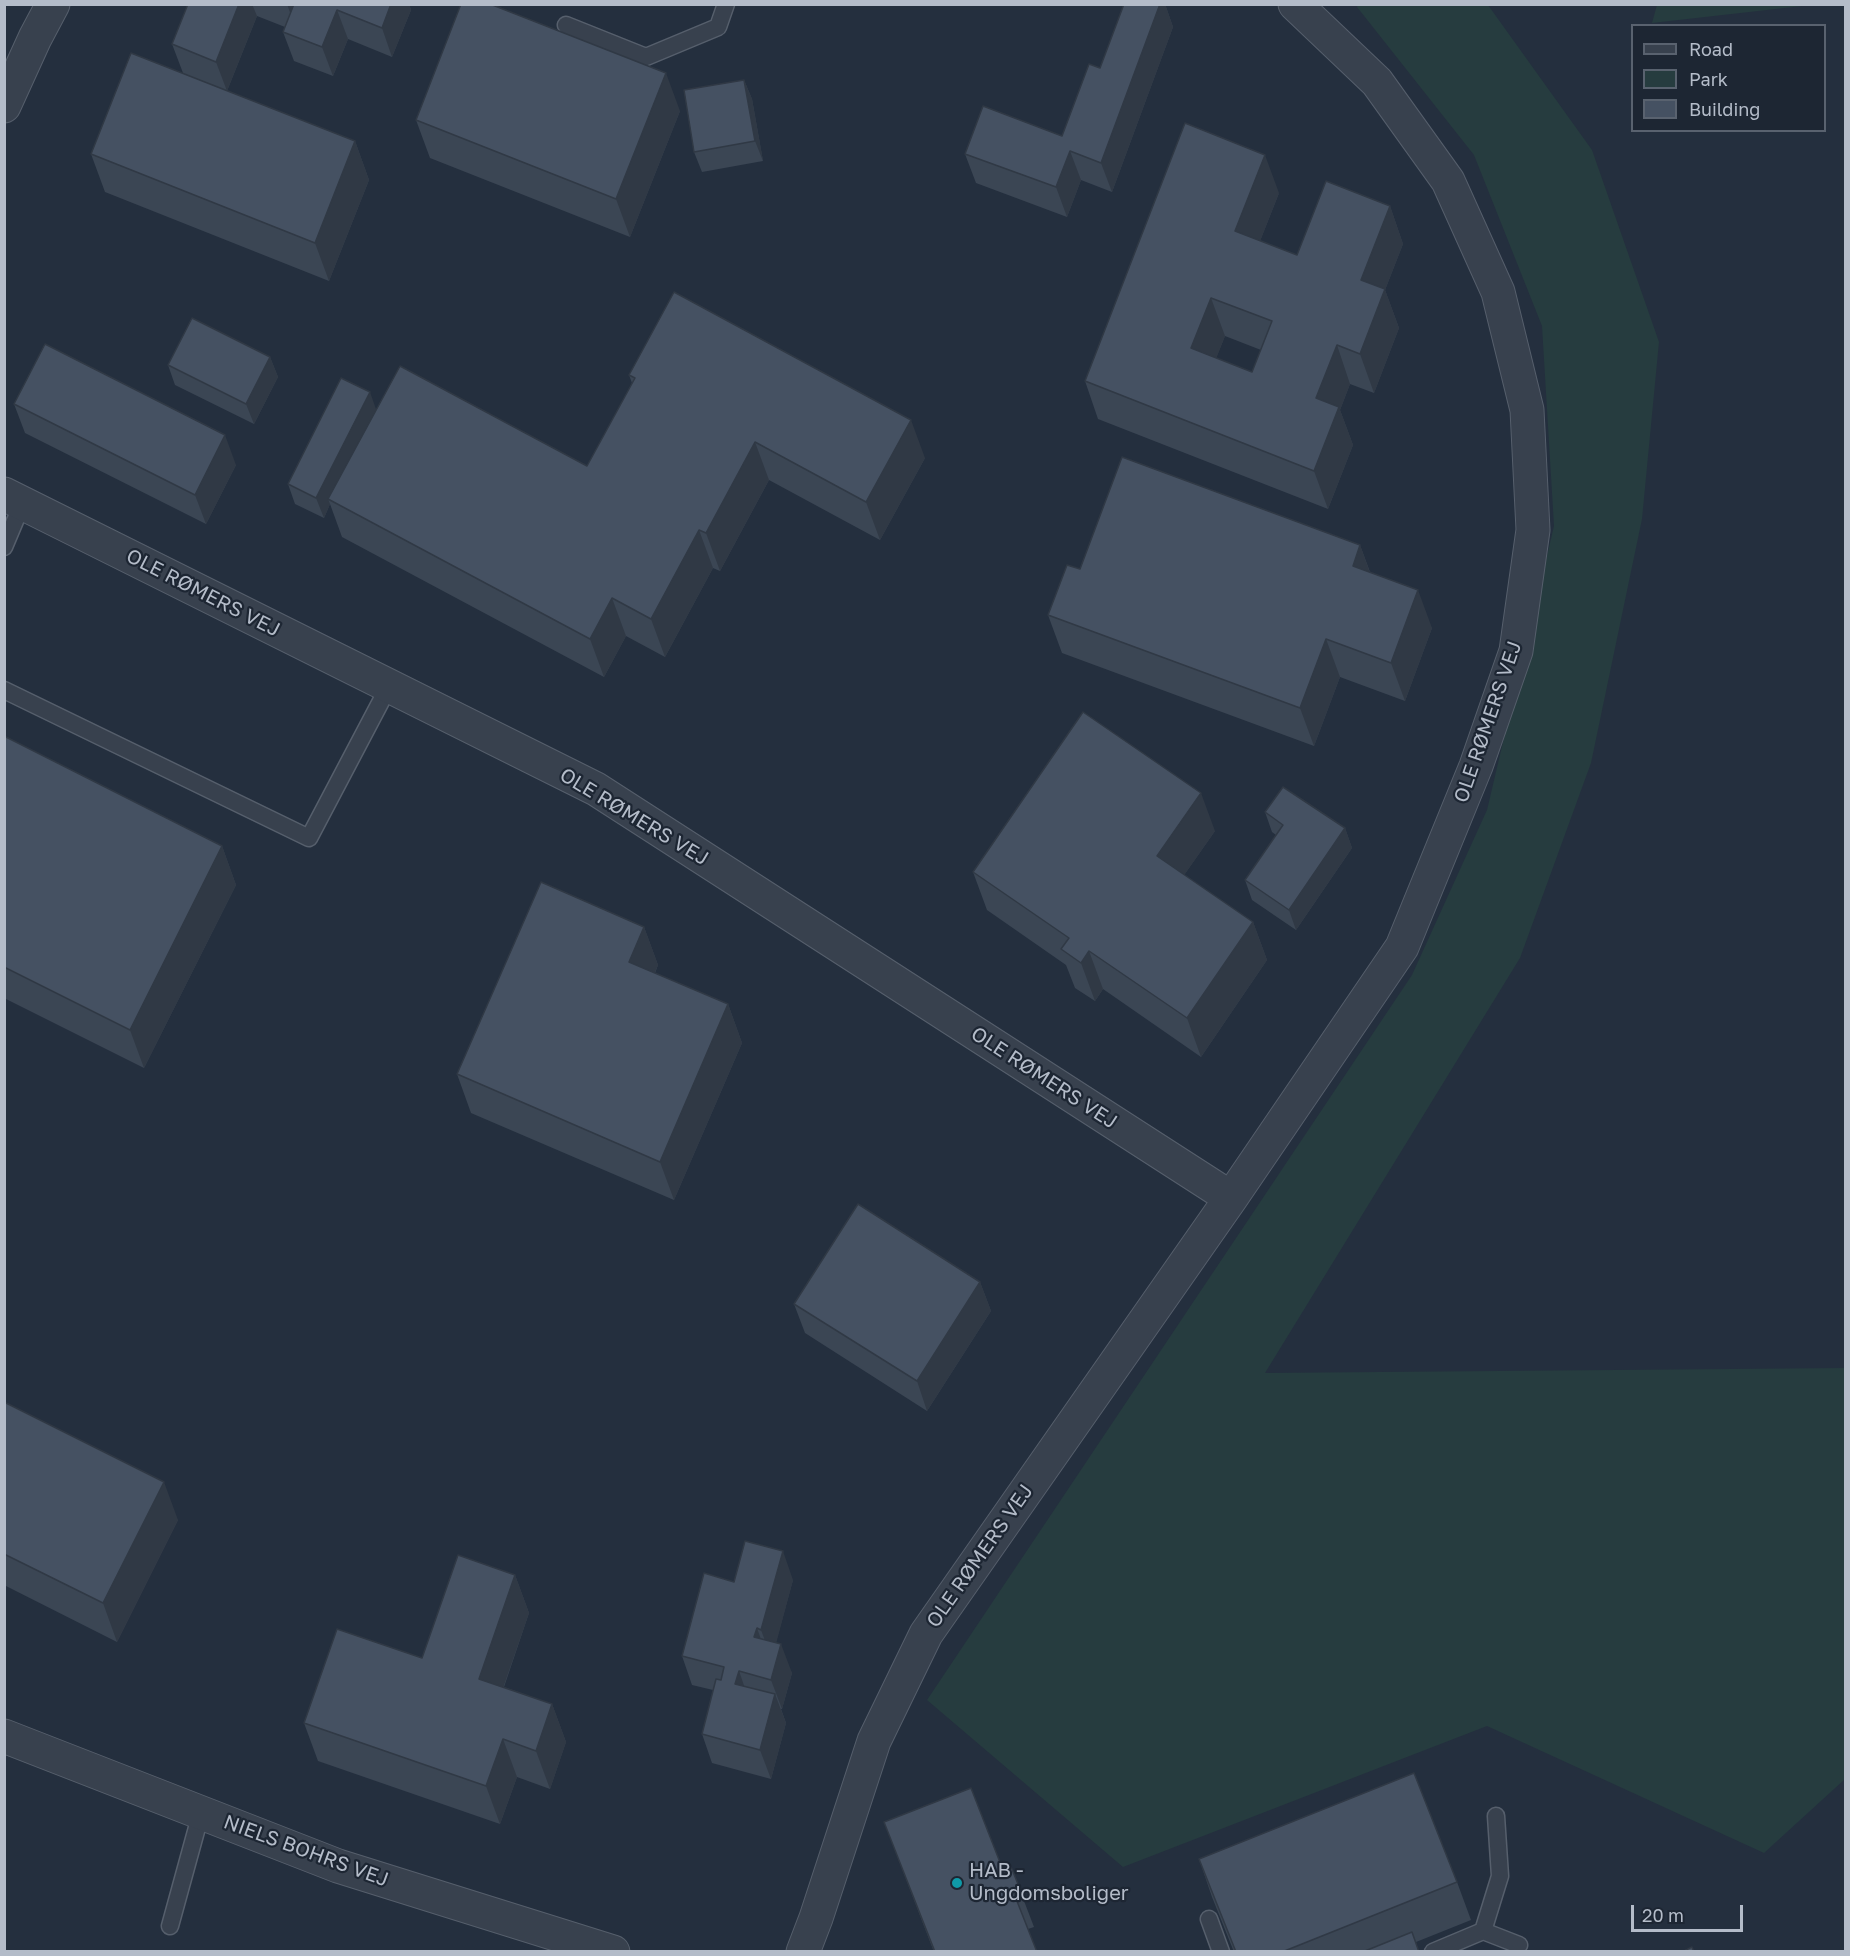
<!DOCTYPE html>
<meta charset="utf-8">
<style>
body{margin:0}
#map{position:relative;width:1850px;height:1956px;overflow:hidden;background:#242f3e;font-family:"Golos Text",sans-serif}
canvas{display:block}
.frame{position:absolute;inset:0;border:6px solid #b4bcc9;pointer-events:none}
.legend{position:absolute;left:1631px;top:24px;width:195px;height:108px;box-sizing:border-box;background:#1d2633;border:2px solid #59626f;margin:0;padding:8px 10px;list-style:none;font-size:18px;color:#b4bcc9}
.legend li{display:flex;align-items:center;gap:12px;height:30px}
.legend b{width:30px;border:2px solid #59626f}
.scale{position:absolute;left:1631px;top:1905px;width:112px;height:27px;box-sizing:border-box;border:3px solid #b4bcc9;border-top:0;padding-left:8px;font-size:18px;line-height:21px;white-space:nowrap;color:#b4bcc9;-webkit-text-stroke:4px #1d2633;paint-order:stroke}
</style>
<div id="map">
<canvas width="1850" height="1956"></canvas>
<div class="frame"></div>
<ul class="legend">
<li><b style="height:8px;background:#38414e"></b>Road</li>
<li><b style="height:16px;background:#263c3f"></b>Park</li>
<li><b style="height:16px;background:#455162"></b>Building</li>
</ul>
<div class="scale">20 m</div>
</div>
<script>
const c = document.querySelector('canvas').getContext('2d');
c.lineJoin = 'round';
function fillPath(path, color) {
  c.fillStyle = color;
  c.fill(path, 'evenodd');
}
function trace(path, color, width, dash) {
  c.strokeStyle = color;
  c.lineWidth = width;
  c.lineCap = dash ? 'butt' : 'round';
  c.setLineDash(dash || []);
  c.stroke(path);
}
function write(font, color, halo, rows, align = 'center') {
  c.font = font + ' "Golos Text",sans-serif';
  c.lineWidth = 4.5;
  c.setLineDash([]);
  c.textBaseline = 'middle';
  c.strokeStyle = halo;
  c.fillStyle = color;
  for (const [text, x, y, turn = 0] of rows) {
    c.save();
    c.translate(x, y);
    c.rotate((+turn || 0) * Math.PI / 180);
    c.textAlign = isNaN(turn) ? turn : align;
    if (halo) c.strokeText(text, 0, 0);
    c.fillText(text, 0, 0);
    c.restore();
  }
}
const green = new Path2D(`
 M1358,4l130,1 104,145 67,192 -17,177 -51,244 -71,195 -255,415 580,-5v411l-81,74 -277,-127 -364,141 -196,-167 485,-725 75,-165 67,-284 -12,-200 -68,-171 -117,-148z
 M1657,5v-1l154,1 -159,18z`);
const lane = new Path2D(`
 M566,25l80,32 72,-30 8,-23
 M4,547l19,-45
 M4,690l305,148 80,-152
 M1209,1919l12,33
 M170,1926l31,-113
 M1483,1931l17,-55 -4,-60
 M1433,1952l50,-21 36,14`);
const street = new Path2D(`
 M4,106l31,-68 18,-34
 M4,494l592,295 635,409
 M4,1736l334,130 275,86
 M803,1952l13,-34 58,-177 52,-107 305,-436 171,-251 74,-181 40,-115 17,-121 -6,-120 -29,-118 -50,-111 -71,-99 -82,-78`);
const wall = new Path2D(`
 M188,4h221l2,6 -19,47 -44,-18 -15,37 -39,-15 -11,-29 2,-5 -28,-11 -30,75 128,50 14,39 -40,101 -224,-89 -14,-38 92,-81 -11,-29z
 M1124,4h41l8,23 -61,165 -31,-12 -14,37 -91,-34 -11,-29 97,-18 38,-68z
 M744,80l8,19 11,62 -61,11 -8,-20z
 M680,111l-50,126 -200,-79 -14,-38z
 M1279,193l-19,48 37,14 93,-49 13,38 -18,46 14,38 -25,65 -24,-9 -10,26 13,35 -25,64 -230,-90 -13,-38zM1225,336l36,14 -9,22 -36,-14z
 M270,357l8,20 -24,47 -79,-39 -7,-20z
 M629,375l296,83 -45,82 -111,-60 -49,91 -7,-3 -48,89 -39,-21 -22,41 -262,-140 -12,-33 -6,14 -29,-14 -7,-20 88,-74 211,56 45,-83z
 M14,404l222,61 -30,59 -181,-91z
 M1360,545l10,27 62,56 -27,73 -65,-24 -26,69 -252,-93 -14,-38 32,-46z
 M4,736l218,110 14,39 -92,183 -140,-70z
 M1265,812l80,16 7,20 -56,82 -44,-30 -7,-20 31,-45 -4,-3z
 M1215,831l-31,44 69,47 14,38 -66,97 -98,-68 -8,12 -20,-13 -9,-23 -79,-55 -14,-38z
 M644,927l14,38 -3,8 73,31 14,39 -68,157 -203,-87 -14,-39z
 M980,1282l11,29 -64,100 -122,-78 -11,-29z
 M4,1402l174,118 -61,122 -113,-57z
 M515,1575l14,38 -25,74 48,17 14,38 -16,47 -33,-12 -17,47 -182,-63 -14,-38 118,-65z
 M793,1580l-17,62 16,31 -10,36h-1l5,14 -15,56 -59,-16 -10,-29 11,-44 -21,-5 -10,-29 52,-74z
 M884,1822l119,48 8,-3 23,60 -6,2 9,23h-103z
 M1199,1859l258,23 14,38 -55,22 3,10h-185l-22,-55z`);
const shadedWall = new Path2D(`
 M239,4h13l5,12 -30,75 -11,-29z
 M287,4h8l2,28z
 M391,4h18l2,6 -19,47 -10,-29z
 M1160,4h5l8,23 -61,165 -11,-29z
 M337,10l11,29 -15,37 -11,-29z
 M666,73l14,38 -50,126 -14,-38z
 M744,80l8,19 11,62 -8,-20z
 M355,141l14,39 -40,101 -14,-38z
 M1070,151l11,29 -14,37 -11,-30z
 M1265,155l14,38 -30,76 -14,-38z
 M1390,206l13,38 -18,46 14,38 -25,65 -14,-39 1,-74z
 M1211,298l14,38 -20,51 -14,-39z
 M1337,345l13,39 -10,26 13,35 -25,64 -14,-38 2,-73z
 M270,357l8,20 -24,47 -8,-20z
 M370,392l7,20 -49,87 2,5 -6,14 -8,-20z
 M911,420l14,38 -45,82 -14,-38z
 M225,435l11,30 -30,59 -11,-29z
 M755,442l14,38 -49,91 -14,-38z
 M699,530l14,38 -48,89 -14,-38z
 M1360,545l14,39 -21,-18z
 M1418,590l14,38 -27,73 -14,-38z
 M612,598l14,38 -22,41 -14,-38z
 M1326,639l14,38 -26,69 -14,-38z
 M1201,793l14,38 -44,63 -14,-38z
 M1345,828l7,20 -56,82 -7,-20z
 M222,846l14,39 -92,183 -14,-38z
 M1253,922l14,38 -66,97 -14,-39z
 M644,927l14,38 -15,35 -14,-38z
 M1089,951l14,38 -8,12 -14,-38z
 M728,1004l14,39 -68,157 -14,-38z
 M980,1282l11,29 -64,100 -10,-30z
 M164,1482l14,38 -61,122 -14,-39z
 M783,1551l10,29 -21,79 -11,-29z
 M515,1575l14,38 -36,104 -14,-38z
 M757,1628l10,29 -13,-20z
 M781,1644l11,29 -10,36 -11,-29z
 M739,1671l10,29 -14,-16z
 M775,1694l11,29 -15,56 -11,-29z
 M552,1704l14,38 -16,47 -14,-38z
 M503,1739l14,38 -17,47 -14,-38z`);
const building = new Path2D(`
 M188,4h51l-23,58 -44,-18z
 M294,4h97l-9,24 -45,-18 -15,37 -39,-15z
 M461,4h29l176,69 -50,126 -200,-79z
 M1124,4h36l-59,159 -31,-12 -14,36 -91,-33 18,-48 79,30 27,-72 11,4z
 M131,53l224,88 -40,102 -224,-89z
 M744,80l11,61 -61,11 -10,-62z
 M1185,123l80,32 -30,76 62,24 29,-74 64,25 -29,74 24,9 -25,65 -23,-9 -21,53 23,9 -25,64 -229,-90zM1211,298l61,23 -20,51 -61,-24z
 M674,292l237,128 -45,82 -111,-60 -49,91 -7,-3 -48,89 -39,-21 -22,41 -262,-140 72,-133 187,100 48,-88 -6,-3z
 M192,318l78,39 -24,47 -78,-39z
 M45,344l180,91 -30,60 -181,-91z
 M341,378l29,14 -54,106 -28,-14z
 M1122,457l238,88 -7,21 65,24 -27,73 -65,-24 -26,69 -252,-93 19,-50 13,4z
 M1083,712l118,81 -44,63 96,66 -66,96 -98,-67 -8,12 -20,-14 8,-11 -96,-66z
 M4,736l218,110 -92,184 -126,-63z
 M1283,787l62,41 -56,82 -44,-30 38,-55 -18,-13z
 M541,882l103,45 -15,35 99,42 -68,158 -203,-88z
 M858,1204l122,78 -63,99 -123,-77z
 M4,1402l160,80 -61,121 -99,-49z
 M745,1541l38,10 -22,79 -4,-2 -3,9 27,7 -10,36 -32,-9 -4,13 40,10 -15,56 -58,-16 14,-55 5,1 3,-13 -42,-11 22,-83 30,9z
 M458,1555l57,20 -36,104 73,25 -16,47 -33,-12 -17,47 -182,-63 33,-94 85,29z
 M1414,1773l43,109 -175,70h-46l-37,-93z
 M971,1788l32,82 8,-3 9,22 -7,2 24,61h-102l-51,-130z
 M1412,1932l7,20h-53l-1,-1z
 M1692,1947l2,5h-12z`);
const markers = [
 [957,1883,6,"#0f9aa8"]
];
const streetNames = [
 ["OLE RØMERS VEJ",203,593,27],
 ["OLE RØMERS VEJ",1488,722,-71],
 ["OLE RØMERS VEJ",634,817,31],
 ["OLE RØMERS VEJ",1044,1078,33],
 ["OLE RØMERS VEJ",980,1556,-55],
 ["NIELS BOHRS VEJ",306,1851,20]
];
const poiNames = [
 ["HAB -",969,1871],
 ["Ungdomsboliger",969,1894]
];
fillPath(green, '#263c3f');
trace(lane, '#565f6c', 19);
trace(street, '#565f6c', 35);
trace(lane, '#38414e', 16);
trace(street, '#38414e', 33);
fillPath(wall, '#3b4654');
fillPath(shadedWall, '#303945');
fillPath(building, '#455162');
trace(building, '#303945', 1.5);
for (const [x, y, r, color] of markers) {
  const dot = new Path2D();
  dot.arc(x, y, r, 0, 2 * Math.PI);
  c.fillStyle = color;
  c.fill(dot);
  trace(dot, '#1d2633', 2);
}
write('20px', '#b4bcc9', '#1d2633', streetNames);
write('20px', '#b4bcc9', '#1d2633', poiNames, 'left');
</script>
